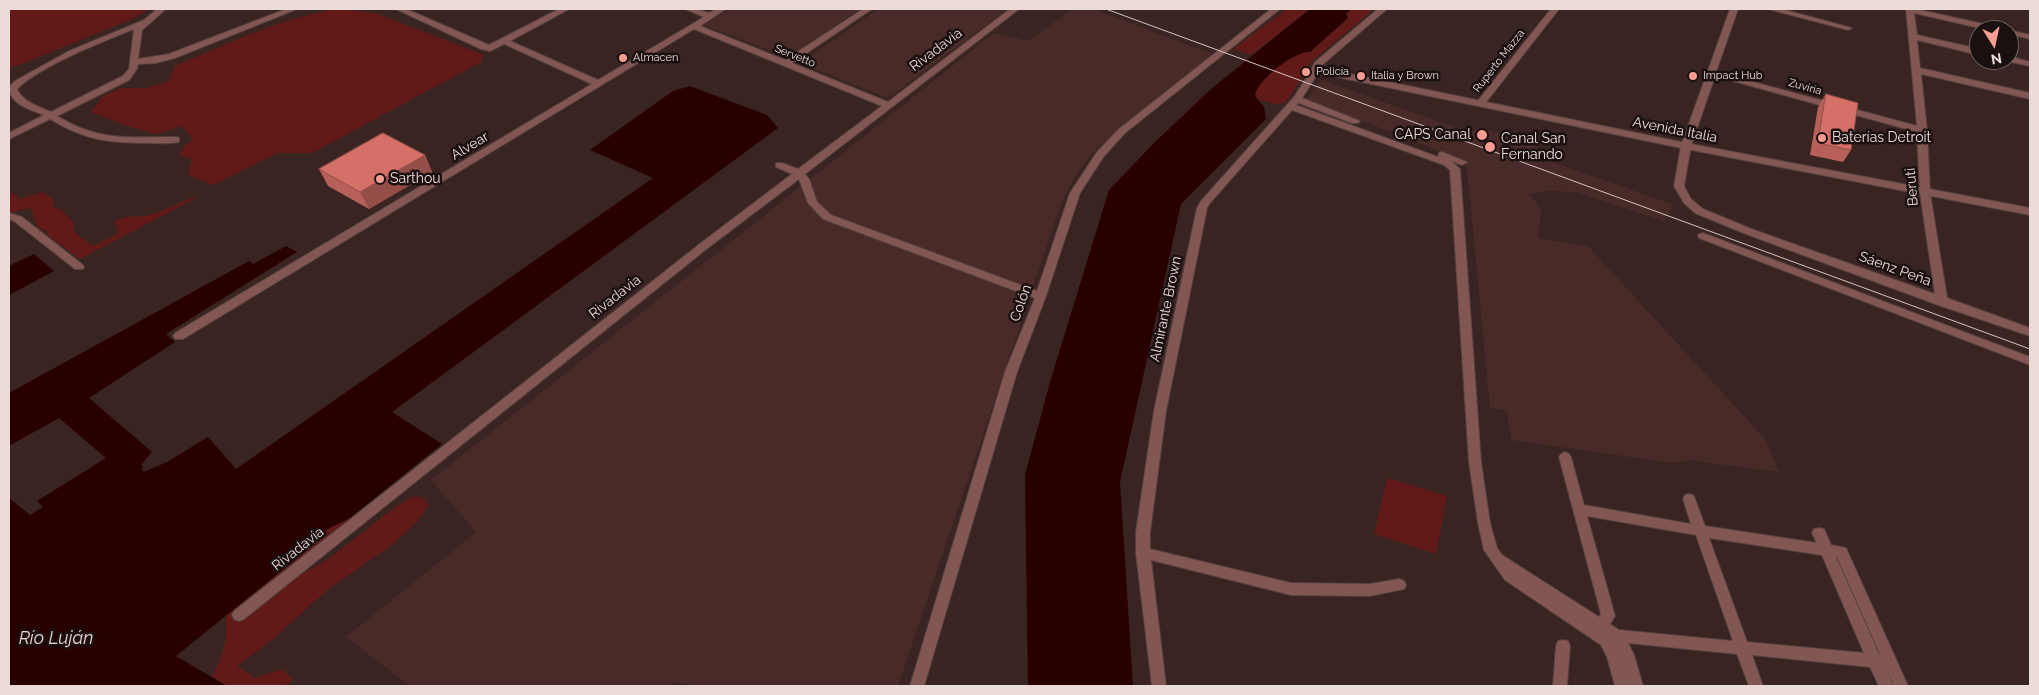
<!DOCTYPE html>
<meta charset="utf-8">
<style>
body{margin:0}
#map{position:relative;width:2039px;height:695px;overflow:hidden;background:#392421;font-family:Raleway,sans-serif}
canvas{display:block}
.frame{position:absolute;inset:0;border:10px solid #ebdcda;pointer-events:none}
.north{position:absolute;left:1969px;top:20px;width:50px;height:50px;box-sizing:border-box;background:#1a100f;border:1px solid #6e6260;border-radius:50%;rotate:170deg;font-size:14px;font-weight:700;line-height:20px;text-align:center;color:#ebdcda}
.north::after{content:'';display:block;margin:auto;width:18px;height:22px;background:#f59c93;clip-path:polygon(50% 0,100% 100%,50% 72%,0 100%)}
</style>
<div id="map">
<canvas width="2039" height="695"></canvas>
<div class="frame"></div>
<div class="north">N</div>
</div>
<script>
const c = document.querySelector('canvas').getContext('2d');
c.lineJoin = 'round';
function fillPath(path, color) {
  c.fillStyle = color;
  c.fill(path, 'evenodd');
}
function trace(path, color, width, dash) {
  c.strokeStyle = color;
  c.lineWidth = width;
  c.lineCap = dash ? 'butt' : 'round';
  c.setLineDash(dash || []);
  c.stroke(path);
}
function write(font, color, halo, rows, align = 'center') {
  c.font = font + ' Raleway,sans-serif';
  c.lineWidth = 5;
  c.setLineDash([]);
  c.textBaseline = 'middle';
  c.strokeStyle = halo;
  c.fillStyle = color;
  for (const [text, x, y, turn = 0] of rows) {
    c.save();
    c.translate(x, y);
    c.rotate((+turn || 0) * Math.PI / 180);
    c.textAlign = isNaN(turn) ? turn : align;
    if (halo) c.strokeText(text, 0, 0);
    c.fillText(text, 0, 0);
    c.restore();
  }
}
const built = new Path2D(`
 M731,9h129l-72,48 -85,-32z
 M878,9h130l-117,87 -6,1 -85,-34z
 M1073,9h20l119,45 -115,94 -18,22 -17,31 -164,485h-200l-23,-4 -4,4h-261l-64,-49 130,-105 -45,-52 563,-447 34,8z
 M1321,80l148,52 11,-5 57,20 13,14 124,44 -10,16 -89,-29 -28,-1 -18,3 12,15 -3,29 50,8 178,194 13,32 -91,-12 -15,3 -162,-23 -4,-29 -17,-3 -23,-240 -7,-9 -154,-60z`);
const green = new Path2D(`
 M9,9h141l-18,10 -123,50z
 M338,9l37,4 109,42 -3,7 -169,91h-35l-64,32 -25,-10 4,-16 -13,-4 6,-10 8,-5 -11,-14 -25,8 -30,-8 -36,-14 12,-16 19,-8h23l23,-6 7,-16c54,-23 105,-48 163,-57z
 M1287,9h23l-59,46 -18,-6z
 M1351,9h23l-63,53 -25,41 -11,1 -18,-5 -2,-7c10,-16 36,-41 55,-40l38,-34 -2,-4z
 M9,190l11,9 22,-7 11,7v8l8,2 12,13 1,10 19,14 26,-13 -5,-11c11,-7 20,-5 31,-6 14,-2 35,-15 50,-19l1,1 -116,61 -31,-23 -3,-5 -9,-4 -6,-19 -22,5z
 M1387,478l60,18 -11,58 -62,-20z
 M414,496l10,2 4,7 -9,15 -27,25 -65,45 -54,49 -36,27 18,12 27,-9 11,11 -8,6h-58l-15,-10c13,-23 15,-35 14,-62l74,-58 18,-22 32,-16 -50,57 30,-17 65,-51z`);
const water = new Path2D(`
 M1310,9h41l-5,5 2,4 -38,34c-16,-1 -53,28 -55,44l9,11 2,12 -85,85 -61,278 13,204h-105l-3,-211 25,-93 59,-192 46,-48 56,-53z
 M690,86l77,29 11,13 -386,284 50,32 -92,74 -32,16 -18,22 -124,100 51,30h-218v-188l21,17 13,-8 -6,-6 69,-43 -47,-40 -50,28v-53l240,-132 4,3 33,-18 11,6 -131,82 9,8 -86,56 63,54 -11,13 3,2 -3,2 3,3 23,-10 41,-25 28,32 417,-291 -63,-28 83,-59z
 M34,254l20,17 -45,24v-29z`);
const minor = new Path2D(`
 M157,9h9l-24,21 -4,29 31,-5 117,-45h11l-122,49 -19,5 -18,1 -1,5 -8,11 -72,36c43,26 72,21 119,21l3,1v4c-10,2 -21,1 -31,1 -40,0 -64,-3 -98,-24l-41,20v-6l35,-18c-13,-5 -35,-11 -35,-28l6,-6 54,-30 75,-31zM134,29l-5,40 -6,7 -72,36c-13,-6 -28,-10 -34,-23 23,-23 85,-47 117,-60z
 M396,9h10l83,36 70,-36h10l-59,32 88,39 106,-63 -19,-8h11l13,4 8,-4h9l-26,17 85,34 78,-51h9l-80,54 96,39 122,-93h9l-214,165 4,5 8,23 14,13 206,76 33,-98 27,-41 22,-23 152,-120h9l-155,124 -21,23 -24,37 -34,103 -29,76 -93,314h-14l95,-314 30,-74 -212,-79 -15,-16 -9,-24 -90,68 -465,372 -5,2 -5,-2 -2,-4 2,-4 467,-368 91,-69 -16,-7v-4h6l16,6 84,-63 -188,-77 -511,310h-8l-2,-3 2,-3 417,-249 -88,-40 -14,7 -9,-2z
 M1551,9h8l-76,97h-6v-4z
 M1730,9h8l-22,63 201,54 -11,-117h9l87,19 1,2h-15l-74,-17 3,22 62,14v6l-62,-15 3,28 110,25v6l-109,-25 6,56 3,63 17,105 83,30v8l-92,-31 -192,-71 -51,-21 -11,-10 -10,-17 7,-40zM1715,76l202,56 3,61 15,101 -181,-64 -51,-21 -12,-10 -7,-13 7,-40z
 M1768,9h13l71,19 -4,2z
 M2007,30h2l21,5v4l-21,-5v-4z
 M2009,56l21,6v4l-24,-5 3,-1z
 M1316,67l4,3 -18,28 58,23 -2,2h-6l-53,-20 -3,2 142,52 1,-4 3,-1 25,10 -5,3 -11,-4 9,8 21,293 9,61 7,25 5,7 97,62 2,-3 -42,-157 2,-3 4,-2 4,2 2,3 13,48 107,19 -8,-25 2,-4 4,-1 4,1 2,4 10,27 112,17 -5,-10 2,-4 5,-1 5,1 7,16 15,3 62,138h-14l-8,-18 7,18h-14l-9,-19 -118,-12 11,31h-14l-12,-32 -109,-11 6,12 9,31h-28l-8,-29 -6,-12 -96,-65 -21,-30 -6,-27 -9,-61 -19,-292 -6,-5 -152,-55 -83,94 -2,4 -41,203 -16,121v17l141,34 79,1 29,-5 5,2 2,4 -2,4 -34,7 -79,-1 -140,-35 15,126h-14l-16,-133v-21l18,-121 43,-203 4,-7 93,-104 19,-29zM1587,516l109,19 37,106 -114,-11 -9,-6 5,-8zM1709,538l113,17 42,98 -117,-11zM1836,557h1l43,97h-1z
 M9,213l13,4 61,48 1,2 -1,2h-8l-61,-48 -5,-2z
 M1703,233l327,124v8l-331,-127 -1,-2 1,-2z
 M1563,640l5,1 2,5 -3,40h-14l3,-40 2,-5z`);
const tertiary = new Path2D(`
 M1378,9h9l-65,56 -1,3 365,75 344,65v7l-344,-66 -373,-77 -2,-2 4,-8z`);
const tram = new Path2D(`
 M1106,9l924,340`);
const wall = new Path2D(`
 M1826,94l25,56 -8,12 -33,-7 8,-48z
 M425,155l7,17 -63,37 -41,-23 -9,-17z`);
const shadedWall = new Path2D(`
 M425,155l7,17 -63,37 -9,-17z`);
const building = new Path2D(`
 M1826,94l32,9 -7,47 -33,-7z
 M383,133l42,22 -65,37 -41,-23z`);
const markers = [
 [623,58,5,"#f59c93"],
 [1306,72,5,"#f59c93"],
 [1361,76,5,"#f59c93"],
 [1693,76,5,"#f59c93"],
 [1482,135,6,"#f59c93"],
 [1822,138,5,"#f59c93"],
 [1490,147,6,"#f59c93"],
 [380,179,5,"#f59c93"]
];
const farStreetnames = [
 ["Servetto",795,56,22],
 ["Ruperto Mazza",1499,61,-52],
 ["Zuviría",1805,87,15]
];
const farPoinames = [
 ["Almacen",633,58],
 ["Policía",1316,72],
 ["Italia y Brown",1371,76],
 ["Impact Hub",1703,76]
];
const streetNames = [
 ["Rivadavia",936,50,-37],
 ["Avenida Italia",1675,130,11],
 ["Alvear",470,146,-31],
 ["Beruti",1912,187,-95],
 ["Sáenz Peña",1895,269,20],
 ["Rivadavia",615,297,-38],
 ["Colón",1021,303,-70],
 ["Almirante Brown",1166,309,-78],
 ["Rivadavia",298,549,-38]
];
const poiNames = [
 ["CAPS Canal",1471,135,"right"],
 ["Baterías Detroit",1832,138],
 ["Canal San",1501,139],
 ["Fernando",1501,155],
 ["Sarthou",390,179]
];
const nearWaternames = [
 ["Río Luján",56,639]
];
fillPath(built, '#482b28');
fillPath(green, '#621a18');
fillPath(water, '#280000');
trace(minor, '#55413f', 2);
trace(tertiary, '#55413f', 2);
fillPath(minor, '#825753');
fillPath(tertiary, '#825753');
trace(tram, '#d3c3c1', 1);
fillPath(wall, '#b66059');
fillPath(shadedWall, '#944e48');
fillPath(building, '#d47067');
trace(building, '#944e48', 1);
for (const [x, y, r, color] of markers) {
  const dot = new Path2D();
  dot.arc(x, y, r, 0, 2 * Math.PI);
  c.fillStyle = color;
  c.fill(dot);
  trace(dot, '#1a100f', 2);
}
write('11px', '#ebdcda', '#1a100f', farStreetnames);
write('11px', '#ebdcda', '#1a100f', farPoinames, 'left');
write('14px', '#ebdcda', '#1a100f', streetNames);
write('14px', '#ebdcda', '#1a100f', poiNames, 'left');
write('italic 18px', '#edd1ce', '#1a100f', nearWaternames);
</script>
